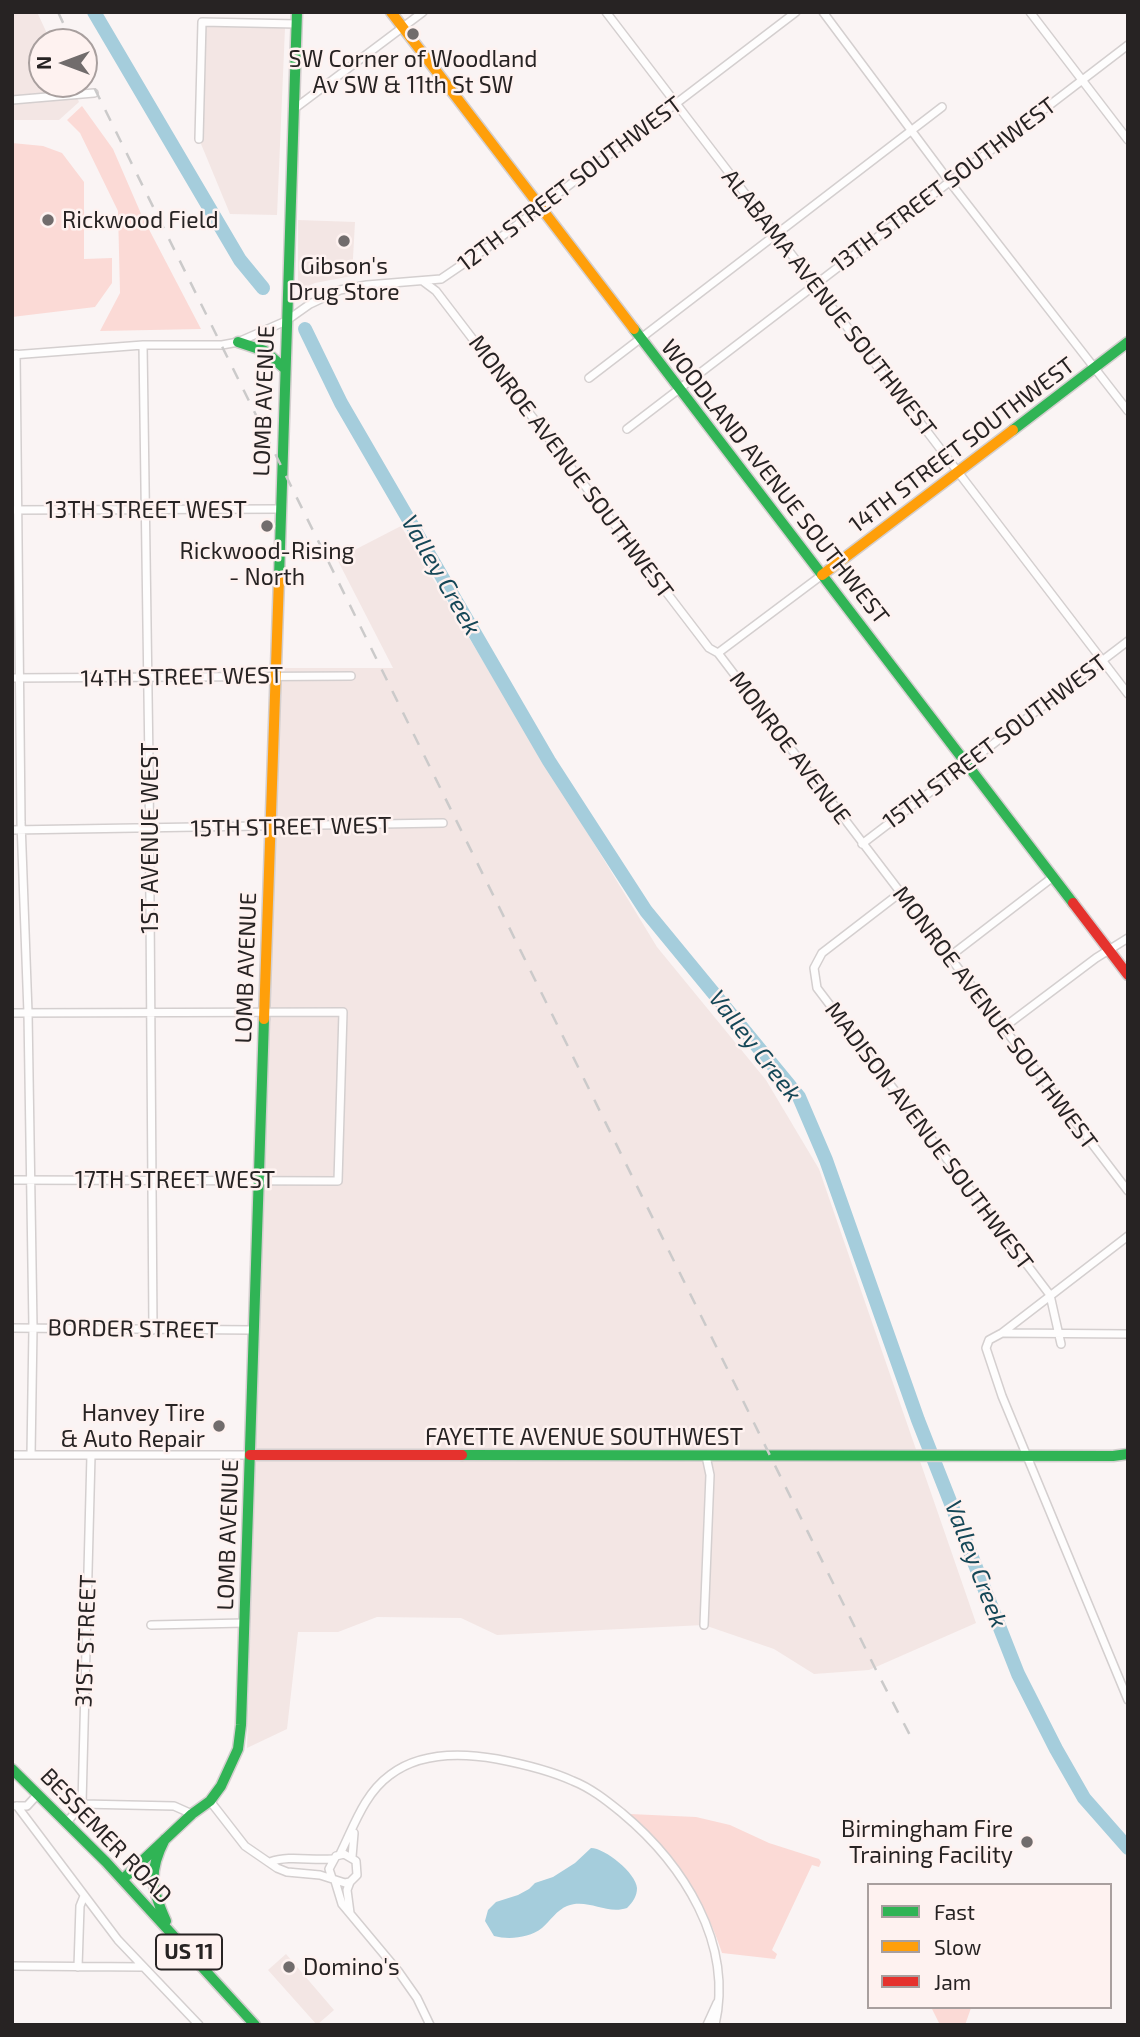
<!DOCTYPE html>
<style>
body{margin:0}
#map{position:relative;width:1140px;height:2037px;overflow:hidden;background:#faf4f4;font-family:"Exo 2",sans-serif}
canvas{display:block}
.frame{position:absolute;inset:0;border:14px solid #272323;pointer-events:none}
.legend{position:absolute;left:867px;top:1883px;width:245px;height:126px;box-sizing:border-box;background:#fef2f0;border:2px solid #a89f9e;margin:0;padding:9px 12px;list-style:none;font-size:21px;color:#272323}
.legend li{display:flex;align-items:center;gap:14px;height:35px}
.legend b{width:35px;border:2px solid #a89f9e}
.north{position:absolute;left:28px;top:28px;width:70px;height:70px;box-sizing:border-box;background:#fef2f0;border:2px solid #a89f9e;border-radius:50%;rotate:270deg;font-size:19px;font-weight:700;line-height:28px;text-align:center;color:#272323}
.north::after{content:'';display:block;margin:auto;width:24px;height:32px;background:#716c6c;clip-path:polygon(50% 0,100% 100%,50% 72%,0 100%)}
</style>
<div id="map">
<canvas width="1140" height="2037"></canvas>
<div class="frame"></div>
<ul class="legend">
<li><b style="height:9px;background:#30b455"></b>Fast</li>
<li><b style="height:9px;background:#ff9f0a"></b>Slow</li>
<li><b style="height:9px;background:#e5322d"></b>Jam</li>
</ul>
<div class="north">N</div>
</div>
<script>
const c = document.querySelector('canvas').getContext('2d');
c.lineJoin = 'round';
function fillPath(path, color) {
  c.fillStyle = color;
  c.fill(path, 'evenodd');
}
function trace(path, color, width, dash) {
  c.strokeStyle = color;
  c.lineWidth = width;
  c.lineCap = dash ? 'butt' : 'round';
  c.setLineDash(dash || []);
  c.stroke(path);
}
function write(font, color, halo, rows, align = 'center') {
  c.font = font + ' "Exo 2",sans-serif';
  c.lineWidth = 5;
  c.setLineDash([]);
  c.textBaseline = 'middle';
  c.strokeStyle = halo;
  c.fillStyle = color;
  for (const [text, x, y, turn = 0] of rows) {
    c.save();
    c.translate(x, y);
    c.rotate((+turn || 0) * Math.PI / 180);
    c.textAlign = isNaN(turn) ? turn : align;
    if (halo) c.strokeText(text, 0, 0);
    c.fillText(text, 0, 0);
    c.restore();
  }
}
const built = new Path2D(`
 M12,12h25l14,30h-9v42h29l8,18 -20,18h-47z
 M204,25l81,3 -8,187 -47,-1 -31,-75z
 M298,220l57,2 -3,54 -37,7 -17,7z
 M401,526l256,421 109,133 53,89 157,454 -107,47 -55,4 -40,-25 -70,-24 -207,10 -36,-17 -84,-1 -39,15h-40l-11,97 -40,19 32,-1080h114l-56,-109z
 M286,1954l48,56 -17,15 -49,-55z`);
const green = new Path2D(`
 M82,106l31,43 29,67 59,113 -101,2 20,-38 -2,-82 -38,-78 -13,-13z
 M12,143l31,3 19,7 22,29v77l28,-1v25l-17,24 -83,10z
 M630,1814l66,3 34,8 39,18 50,16 2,3 -2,5 -7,-2 -40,85 5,4 -2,5 -53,-6c-19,-58 -48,-98 -92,-139z
 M931,2007h46l-6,1 -6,17h-25z`);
const water = new Path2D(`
 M591,1848c14,0 45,25 46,40 0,8 -4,14 -10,20 -21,7 -39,-10 -60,-2 -10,4 -17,15 -25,22 -13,10 -33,12 -48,8l-9,-15 3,-11 8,-8 22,-7 11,-6 6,-6 18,-6 22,-14z`);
const river = new Path2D(`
 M94,12l146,248 23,28
 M305,329l36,74 208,358 97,150 153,186 27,63 92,260 100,254 38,75 28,49 44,50`);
const street = new Path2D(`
 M606,12l522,682
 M823,12l126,169 179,230
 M1030,12l98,128
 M12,100l82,-7
 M294,109l129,-97
 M199,139l3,-117 95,2
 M424,282l12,9 273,357 9,5 410,538
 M143,345l6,419 4,566
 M16,354l5,468 7,191 5,315 -2,127
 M12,355l131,-10h79l16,-3 48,-21 24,-17 30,-14 27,-5 74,-6 47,-32 308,-235
 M589,378l353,-271
 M627,429l501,-384
 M12,510l268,-1
 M718,653l104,-78
 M12,678l339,-2
 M12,830l431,-7
 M862,844l266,-203
 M900,893l-78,60 -8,15 3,20 233,307 11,49
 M949,957l104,-80
 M12,1013l331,-1 -5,169 -326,-1
 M1003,1028l93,-70 32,-20
 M1128,1236l-126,97 -13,7 -3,8 16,48 126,304
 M12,1328l241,2
 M1003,1333l125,1
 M12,1455h238
 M151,1625l94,-2
 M704,1625l6,-150 -4,-19
 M210,1801l35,45 32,22 10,4 33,3 25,8 5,-1 7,-7 -1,-14 -12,-7 -8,2 -7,13 3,9
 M82,1804l92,2 18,8
 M16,1806h11l11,-12
 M17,1806l101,134 81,85
 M68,1821l14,-17 9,-349
 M340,1854c14,-28 24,-60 50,-79 30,-23 73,-22 107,-16 26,5 52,11 76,22 18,7 34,20 49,32 61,51 112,130 93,212
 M352,1857l2,-24
 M270,1862c19,-7 42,-1 62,-3
 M335,1881l7,23 56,67 19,27 13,27
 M350,1882l-3,8 3,23
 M12,1966l131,1
 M78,1967l2,-61 4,-10
 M707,2025l10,-22`);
const fast = new Path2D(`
 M634,329l439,574
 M238,342l27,9 19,17
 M1013,430l115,-88
 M279,578l18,-566
 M462,1455l651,1 15,-2
 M12,1769l94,93 149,163
 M165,1839c-17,33 -14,49 1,82
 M123,1879l69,-65 18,-13 11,-15 17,-37 3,-24 23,-706`);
const slow = new Path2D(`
 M391,12l243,317
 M822,575l191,-145
 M264,1019l15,-441`);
const jam = new Path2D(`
 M1073,903l55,72
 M250,1455h212`);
const rail = new Path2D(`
 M58,12l14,30
 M84,67l793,1605 35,67`);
const markers = [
 [413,34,7,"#716c6c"],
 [48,220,7,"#716c6c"],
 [344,241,7,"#716c6c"],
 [267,526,7,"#716c6c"],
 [219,1426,7,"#716c6c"],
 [1027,1842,7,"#716c6c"],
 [289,1967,7,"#716c6c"]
];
const shields = [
 [189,1952,66]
];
const shieldNames = [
 ["US 11",189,1952]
];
const poiNames = [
 ["SW Corner of Woodland",413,59],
 ["Av SW & 11th St SW",413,85],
 ["Rickwood Field",62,220,"left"],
 ["Gibson's",344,266],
 ["Drug Store",344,292],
 ["Rickwood-Rising",267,551],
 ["- North",267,577],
 ["Hanvey Tire",205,1413,"right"],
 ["& Auto Repair",205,1439,"right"],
 ["Birmingham Fire",1013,1829,"right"],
 ["Training Facility",1013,1855,"right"],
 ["Domino's",303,1967,"left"]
];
const streetNames = [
 ["12TH STREET SOUTHWEST",570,184,-37],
 ["13TH STREET SOUTHWEST",944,185,-37],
 ["ALABAMA AVENUE SOUTHWEST",829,303,52],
 ["LOMB AVENUE",264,401,-88],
 ["14TH STREET SOUTHWEST",962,445,-37],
 ["MONROE AVENUE SOUTHWEST",571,467,53],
 ["WOODLAND AVENUE SOUTHWEST",775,482,52],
 ["13TH STREET WEST",146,510],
 ["14TH STREET WEST",182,677,-1],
 ["15TH STREET SOUTHWEST",995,742,-37],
 ["MONROE AVENUE",790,748,53],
 ["15TH STREET WEST",291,827,-1],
 ["1ST AVENUE WEST",150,838,-90],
 ["LOMB AVENUE",246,968,-88],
 ["MONROE AVENUE SOUTHWEST",995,1018,53],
 ["MADISON AVENUE SOUTHWEST",929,1136,53],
 ["17TH STREET WEST",175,1180],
 ["BORDER STREET",133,1329,1],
 ["FAYETTE AVENUE SOUTHWEST",584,1437],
 ["LOMB AVENUE",228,1535,-88],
 ["31ST STREET",86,1641,-88],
 ["BESSEMER ROAD",106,1836,46]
];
const waterNames = [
 ["Valley Creek",441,575,60],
 ["Valley Creek",755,1046,52],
 ["Valley Creek",976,1564,69]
];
fillPath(built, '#f3e6e4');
fillPath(green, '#fbdad6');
fillPath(water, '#a5cddc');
trace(river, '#a5cddc', 14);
trace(street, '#d4cfcf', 10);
trace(fast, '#d4cfcf', 13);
trace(slow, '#d4cfcf', 13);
trace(jam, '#d4cfcf', 13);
trace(street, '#fefdfd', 7);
trace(fast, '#30b455', 10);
trace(slow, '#ff9f0a', 10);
trace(jam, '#e5322d', 10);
trace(rail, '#cbcaca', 2.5, [12, 12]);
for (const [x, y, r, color] of markers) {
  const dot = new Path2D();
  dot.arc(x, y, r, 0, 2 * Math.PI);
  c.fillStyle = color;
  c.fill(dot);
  trace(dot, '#fef2f0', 2.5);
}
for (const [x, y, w] of shields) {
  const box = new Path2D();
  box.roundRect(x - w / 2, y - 17.5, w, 35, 5);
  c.fillStyle = '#fef2f0';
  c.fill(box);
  trace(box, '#272323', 2);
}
write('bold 21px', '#272323', null, shieldNames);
write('23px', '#272323', '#fef2f0', poiNames);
write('23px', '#272323', '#fef2f0', streetNames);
write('italic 24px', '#154757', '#fef2f0', waterNames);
</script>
